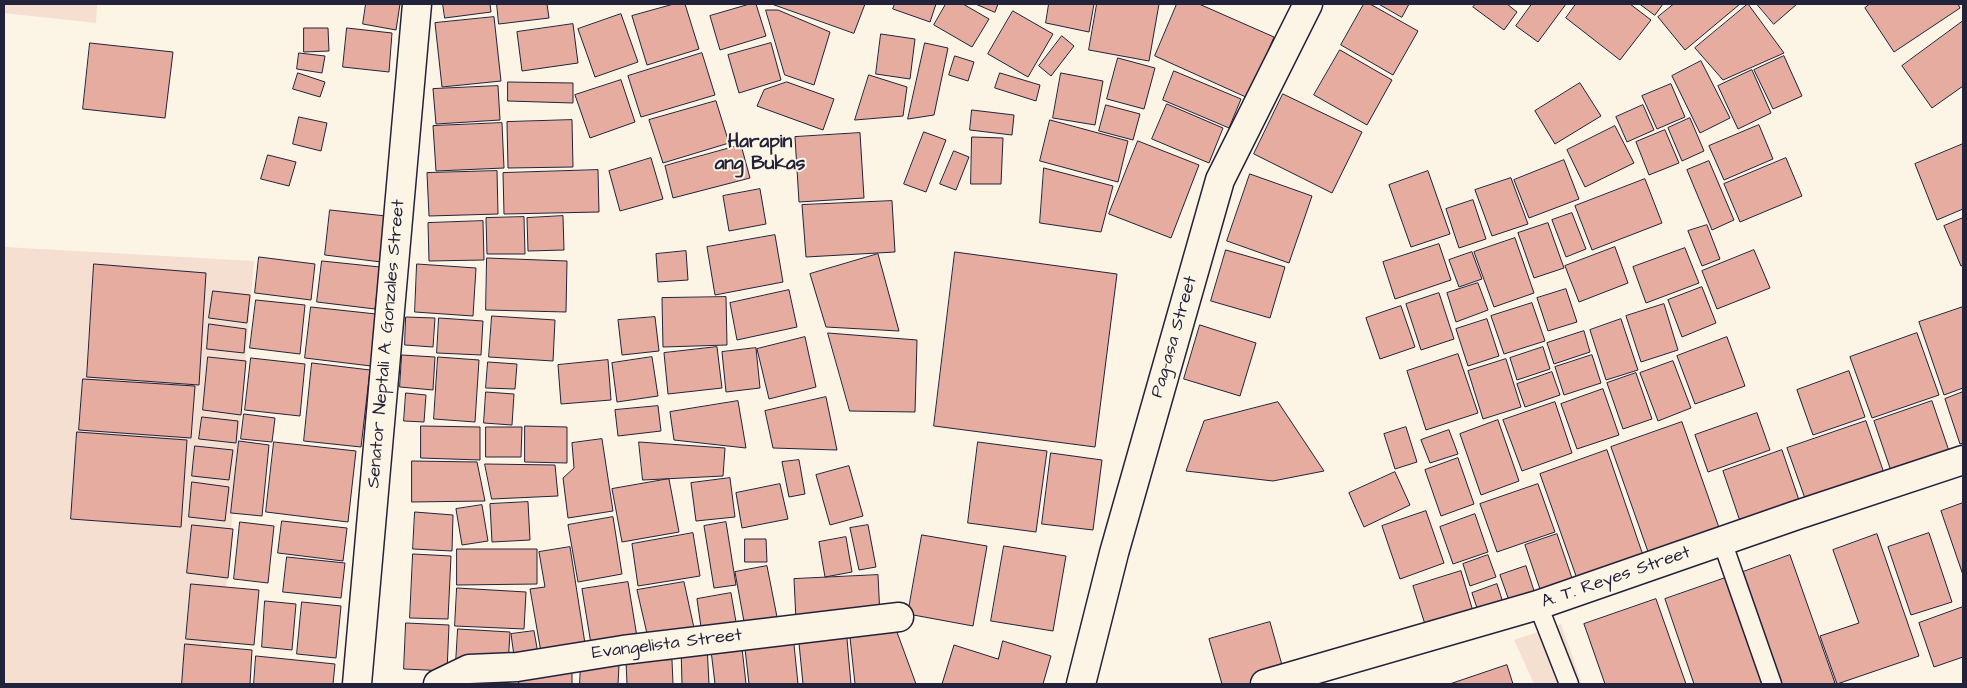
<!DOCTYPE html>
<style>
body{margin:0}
#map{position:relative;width:1967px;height:688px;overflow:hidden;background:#fcf5e5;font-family:"Architects Daughter",sans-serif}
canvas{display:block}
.frame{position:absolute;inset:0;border:5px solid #22223b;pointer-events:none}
</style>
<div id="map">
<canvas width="1967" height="688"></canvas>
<div class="frame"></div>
</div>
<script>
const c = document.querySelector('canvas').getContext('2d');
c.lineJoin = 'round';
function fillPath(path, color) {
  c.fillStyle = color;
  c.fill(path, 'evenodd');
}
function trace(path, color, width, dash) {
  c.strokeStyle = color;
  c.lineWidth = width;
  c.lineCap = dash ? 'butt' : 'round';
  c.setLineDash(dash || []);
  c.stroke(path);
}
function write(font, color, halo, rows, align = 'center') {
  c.font = font + ' "Architects Daughter",sans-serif';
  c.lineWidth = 4;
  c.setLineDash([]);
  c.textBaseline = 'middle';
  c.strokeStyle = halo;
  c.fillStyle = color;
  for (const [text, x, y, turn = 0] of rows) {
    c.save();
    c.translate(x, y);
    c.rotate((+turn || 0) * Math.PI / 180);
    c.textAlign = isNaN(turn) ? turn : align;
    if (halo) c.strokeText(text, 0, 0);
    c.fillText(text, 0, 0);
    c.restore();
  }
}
const built = new Path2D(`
 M4,4h93l-1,19 -92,-10z
 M4,247l250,14 -36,423h-214z
 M1561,624l21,60h-48l-20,-44z`);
const building = new Path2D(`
 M366,4h34l-4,26 -33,-6z
 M443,4h47l1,8 -46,6z
 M497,4h50l2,14 -50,6z
 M674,4h11l14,45 -52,16 -15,-49z
 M750,4h6l10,32 -46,14 -10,-34z
 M772,4h93l-11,29z
 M895,4h41l-6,18 -37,-13z
 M946,4h17l26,15 -17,28 -38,-22z
 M976,4h22l-3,8z
 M1049,4h45l-5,28 -43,-9z
 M1097,4h62l-10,57 -60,-11z
 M1177,4h22l75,33 -26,61 -93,-42z
 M1364,4h6l48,27 -25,44 -52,-30z
 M1379,4h30l-7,13z
 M1476,4h31l10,8 -13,18 -31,-23z
 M1532,4h34l-28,38 -22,-16z
 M1576,4h54l21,16 -31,40 -54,-42z
 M1640,4h23l-8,11z
 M1674,4h66l-55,46 -27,-33z
 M1748,4l36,49 -61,27 -28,-32z
 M1757,4h40l-23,20z
 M1870,4h88l2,4 -66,44 -29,-44z
 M766,10h12l52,22 -16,53 -29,-10z
 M1013,11l40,23 -25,43 -40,-23z
 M621,14l17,48 -43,15 -17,-48z
 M494,17l7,64 -59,6 -7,-64z
 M1963,21v65l-31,22 -30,-42z
 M573,24l5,39 -56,8 -5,-39z
 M304,28h24l1,23 -25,1z
 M347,28l45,5 -3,39 -46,-5z
 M881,34l34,5 -5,40 -34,-5z
 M1062,36l12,10 -23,30 -12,-10z
 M90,43l83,9 -8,66 -82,-9z
 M771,43l10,37 -42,13 -11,-38z
 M925,43l23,5 -14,67 -26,4z
 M1340,50l52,30 -25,45 -53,-30z
 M299,53l26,3 -3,17 -25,-4z
 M702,53l13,42 -74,22 -13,-41z
 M955,56l19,6 -6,19 -19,-6z
 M1784,56l18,40 -29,13 -19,-39z
 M1118,58l37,10 -11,41 -37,-10z
 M1701,61l29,57 -30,15 -28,-57z
 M1752,70l19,43 -33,16 -20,-43z
 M1174,71l67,28 -12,29 -66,-28z
 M298,73l27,9 -5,15 -27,-8z
 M1000,73l40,12 -4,16 -41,-13z
 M1061,73l42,8 -8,44 -42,-7z
 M869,75l38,12 -4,29 -48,4z
 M621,80l14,42 -45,16 -15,-43z
 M508,82l65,1v20l-65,-2z
 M787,82l47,17 -11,31 -66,-24 7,-16z
 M1580,83l21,33 -46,28 -20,-33z
 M1671,84l14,33 -28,12 -15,-33z
 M498,86l2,34 -64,4 -3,-35z
 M1283,94l79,38 -30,61 -78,-39z
 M716,101l13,42 -66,20 -14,-43z
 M1167,104l56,24 -14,35 -57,-24z
 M1106,105l34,9 -7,26 -34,-9z
 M1643,105l11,25 -27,12 -11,-25z
 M972,110l42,5 -2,20 -42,-5z
 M299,117l28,6 -6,28 -28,-7z
 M1690,118l14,33 -22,10 -14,-33z
 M572,120l1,47 -65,1 -1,-46z
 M1050,120l78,21 -10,41 -78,-21z
 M502,123l2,45 -68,3 -3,-45z
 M1759,125l14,34 -49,21 -15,-34z
 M1615,126l19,37 -49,24 -18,-37z
 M1665,130l14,33 -30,12 -13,-33z
 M924,132l22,8 -20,52 -22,-8z
 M860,133l4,65 -65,4 -4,-65z
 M972,137l31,1 -2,46h-30z
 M1138,141l61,24 -28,73 -62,-24z
 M1963,144v65l-26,11 -22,-56z
 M741,145l9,33 -77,20 -8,-32z
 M954,151l15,6 -13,33 -16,-6z
 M268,155l28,7 -7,24 -28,-7z
 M651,158l12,41 -43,12 -11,-40z
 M1786,158l16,38 -62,26 -16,-38z
 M1564,160l15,39 -50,19 -15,-38z
 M1709,161l25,59 -22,10 -25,-60z
 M1044,168l69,18 -12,46 -61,-9z
 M598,170l1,42 -95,2 -1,-41z
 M497,171l1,43 -69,2 -2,-43z
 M1428,171l22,63 -39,13 -22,-62z
 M1250,174l62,22 -23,67 -62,-22z
 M1511,178l17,46 -36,12 -17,-46z
 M1645,179l17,44 -70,27 -17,-44z
 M760,189l6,35 -37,7 -6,-35z
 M1473,200l13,39 -27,9 -13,-39z
 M892,201l3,51 -89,5 -4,-52z
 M330,210l56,6 -5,46 -56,-7z
 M1572,213l14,36 -20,8 -14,-37z
 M563,216l1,34 -36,1 -1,-33z
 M524,217l1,37h-38l-1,-36z
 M1963,218v47l-2,1 -17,-40z
 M483,221l1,39 -55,1 -1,-38z
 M1548,223l16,45 -30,10 -16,-45z
 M1707,225l13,34 -18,7 -14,-35z
 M775,235l8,47 -68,13 -8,-48z
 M1515,238l19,55 -40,14 -20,-55z
 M1439,244l12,36 -56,19 -12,-37z
 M1615,247l13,36 -49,19 -14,-36z
 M1685,248l14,35 -53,20 -13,-36z
 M1226,250l59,17 -15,51 -59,-17z
 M1754,250l16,38 -53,21 -15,-38z
 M686,251l2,29 -30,2 -2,-28z
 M955,252l162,22 -22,173 -161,-21z
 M1472,252l10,27 -23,8 -10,-27z
 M878,254l21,77 -73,-4 -16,-53z
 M259,257l56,7 -4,36 -56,-7z
 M487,258l80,3 -1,51 -80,-2z
 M322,261l58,6 -5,42 -58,-7z
 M94,264l112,9 -7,112 -112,-8z
 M417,264l59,4 -3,48 -58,-4z
 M1478,283l10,27 -32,12 -9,-29z
 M1702,287l14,36 -34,14 -14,-37z
 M1566,289l11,33 -29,9 -11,-33z
 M789,290l8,37 -60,13 -7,-37z
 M213,291l37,4 -3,28 -38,-5z
 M1439,293l15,46 -33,11 -15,-46z
 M726,297l1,48 -64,2 -1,-49z
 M256,300l49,5 -5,49 -50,-6z
 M1532,303l13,38 -41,13 -13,-38z
 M1664,304l14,46 -37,12 -15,-46z
 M1401,306l14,41 -35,12 -14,-41z
 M311,307l65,7 -5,52 -66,-8z
 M1963,307v81l-19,7 -25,-73z
 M492,316l63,4 -2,41 -64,-4z
 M406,317l29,1 -2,29 -28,-2z
 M655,317l4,34 -37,4 -4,-35z
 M439,318l44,3 -2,34 -44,-2z
 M1487,319l12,37 -31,10 -12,-37z
 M1621,319l17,51 -32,10 -16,-50z
 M209,324l37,5 -2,24 -37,-4z
 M1200,325l56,18 -16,53 -56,-17z
 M1584,331l6,21 -36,12 -7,-21z
 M828,333l89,7 -2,72 -65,-1z
 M1917,333l22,62 -67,23 -22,-61z
 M805,337l11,50 -47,12 -12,-50z
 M1727,337l18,49 -50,18 -18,-48z
 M717,347l5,41 -54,6 -4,-41z
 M1543,347l7,22 -33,11 -7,-22z
 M756,348l4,40 -34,4 -4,-40z
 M1458,354l20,59 -52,17 -19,-59z
 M402,355l33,2 -2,33 -33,-3z
 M1592,355l9,28 -37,12 -9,-28z
 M208,357l38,4 -5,54 -38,-5z
 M438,357l41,3 -4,62 -41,-3z
 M652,357l6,39 -41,6 -5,-39z
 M251,358l54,6 -5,52 -55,-6z
 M1506,359l15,48 -38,12 -15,-48z
 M608,360l3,40 -50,4 -3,-39z
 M1673,361l18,47 -33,13 -18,-48z
 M488,362l29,2 -2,25 -29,-1z
 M312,363l58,7 -9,77 -57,-6z
 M1849,371l16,46 -52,18 -16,-45z
 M1552,372l8,23 -35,12 -8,-23z
 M1636,373l16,46 -29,10 -16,-46z
 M83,379l112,7 -4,52 -112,-8z
 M1603,389l16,46 -42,14 -16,-45z
 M486,392l28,2 -2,31 -28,-2z
 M1963,392v51l-3,1 -15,-45z
 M406,393l20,2 -2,27 -20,-1z
 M826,397l11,53 -64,-2 -8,-37z
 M738,401l8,47 -72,-8 -4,-28z
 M1932,401l18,53 -58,20 -18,-53z
 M1278,402l46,69 -51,10 -87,-10 18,-50z
 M1555,402l17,51 -50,18 -19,-51z
 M658,406l3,25 -43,5 -3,-26z
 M1757,413l13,37 -62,22 -13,-37z
 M244,414l31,4 -3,24 -31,-3z
 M202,417l36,4 -2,22 -37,-4z
 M1498,420l21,61 -38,14 -21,-61z
 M1866,421l19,55 -78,28 -20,-56z
 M1682,422l41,117 -71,24 -41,-116z
 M421,426l59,1v33l-59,-2z
 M525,426l42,1v36l-42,-1z
 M486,427h36l-1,30h-35z
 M1406,427l11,35 -22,7 -11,-35z
 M1449,430l9,24 -28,9 -9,-23z
 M77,432l110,8 -6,87 -110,-8z
 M602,439l11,72 -45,7 -5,-40 11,-10 -2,-25z
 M239,441l30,4 -7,71 -31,-3z
 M274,442l82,9 -8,71 -82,-10z
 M639,442l86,6 -2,28 -80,4z
 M978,442l69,9 -11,81 -68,-9z
 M195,446l38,4 -4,30 -37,-4z
 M1607,450l40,117 -66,23 -41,-116z
 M1782,450l20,59 -59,21 -20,-59z
 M1051,453l51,7 -9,70 -51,-6z
 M1458,458l16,46 -33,12 -16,-46z
 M799,460l6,34 -16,3 -7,-35z
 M412,461l65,1 8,39 -73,1z
 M485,464l70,1 3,31 -66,3z
 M849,466l14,50 -33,9 -14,-50z
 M1395,472l15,33 -46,22 -15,-34z
 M730,478l5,39 -39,4 -5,-38z
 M669,479l10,53 -57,10 -10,-53z
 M192,482l37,5 -4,34 -36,-4z
 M780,484l8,35 -46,9 -6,-35z
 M1538,484l17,48 -58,20 -17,-48z
 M528,502l2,38 -38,2 -2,-38z
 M1963,503v72l-22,-64z
 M482,505l6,36 -26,4 -6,-36z
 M1426,511l18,52 -44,16 -18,-53z
 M415,512l38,3 -1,36 -39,-2z
 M1475,514l13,38 -35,12 -13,-37z
 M613,517l9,57 -44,8 -10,-57z
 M282,521l65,7 -4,33 -65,-8z
 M240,522l34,4 -6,57 -34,-4z
 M726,522l10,63 -22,3 -10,-62z
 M192,525l41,4 -5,49 -41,-5z
 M868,525l8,42 -17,3 -9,-42z
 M693,533l7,43 -62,10 -6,-42z
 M1929,533l23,69 -41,13 -23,-68z
 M1557,534l18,53 -32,11 -18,-53z
 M1877,534l42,122 -82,28 -17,-48 39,-13 -26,-73z
 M922,535l65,11 -14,80 -65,-12z
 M846,537l6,35 -27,5 -6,-35z
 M745,539h21l1,23h-22z
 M1004,546l62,10 -13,75 -62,-10z
 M570,547l16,103 -44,8 -12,-69 15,-2 -6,-35z
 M457,549h80v35l-80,1z
 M413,554l38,2 -3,63 -38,-1z
 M1488,555l8,22 -26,9 -7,-22z
 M1790,555l45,128 -5,1h-48l-39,-112z
 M287,557l58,6 -4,35 -58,-6z
 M767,566l11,56 -33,5 -10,-55z
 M1526,566l11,34 -25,9 -12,-34z
 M1461,571l14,47 -47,16 -15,-48z
 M878,575l2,41 -84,4 -2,-41z
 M1731,576l38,108h-75l-29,-85z
 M628,582l9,55 -46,7 -9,-55z
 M684,582l10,46 -46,10 -11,-48z
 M191,584l68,6 -5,55 -68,-6z
 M1497,584l9,28 -25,8 -9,-27z
 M457,588l69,4 -2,37 -69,-3z
 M731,593l5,29 -35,5 -4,-28z
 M1656,599l30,85h-81l-21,-60z
 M265,601l31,3 -4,46 -30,-3z
 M302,602l39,4 -5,52 -39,-4z
 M1963,607v50l-29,10 -15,-44z
 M1270,622l15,54 -30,8h-33l-13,-45z
 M406,623l43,2 -2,46 -43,-2z
 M894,624l22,60h-61l-6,-56z
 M846,628l5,56h-48l-5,-51z
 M458,629l52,3 -2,34 -52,-3z
 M534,631l5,28 -24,4 -4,-29z
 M793,635l5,49h-49l-5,-44z
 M741,639l5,45h-31l-5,-42z
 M1003,641l48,15 -8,28h-101l12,-39 44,14z
 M185,644l67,6 -2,34h-68z
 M707,645l2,39h-27l-1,-37z
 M256,656l79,8 -2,20h-79z
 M672,660l1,24h-46l-1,-23z
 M581,663l38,2 -1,19h-38z
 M1507,665l6,19h-63z
 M519,671l53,2v11h-53z
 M510,680v4h-42v-3z`);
const lane = new Path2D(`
 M1722,541l50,143
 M1538,605l31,79`);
const street = new Path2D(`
 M357,684l60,-680
 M438,684l31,-15 48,-2 106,-17 276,-33
 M1081,684l33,-131 106,-373 88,-176
 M1265,684l273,-79 259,-90 166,-55`);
const streetNames = [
 ["Pag-asa Street",1175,337,-74],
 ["Senator Neptali A. Gonzales Street",387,344,-85],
 ["A. T. Reyes Street",1616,578,-19],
 ["Evangelista Street",667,645,-7]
];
const neighbourhoodNames = [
 ["Harapin",760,143],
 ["ang Bukas",760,165]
];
fillPath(built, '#f5dfd0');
fillPath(building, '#e5ac9f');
trace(building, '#22223b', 1);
trace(lane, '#22223b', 21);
trace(street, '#22223b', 31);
trace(lane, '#fcf5e5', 18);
trace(street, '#fcf5e5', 28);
write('18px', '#22223b', '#fcf5e5', streetNames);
write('bold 19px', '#22223b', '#fcf5e5', neighbourhoodNames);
</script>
